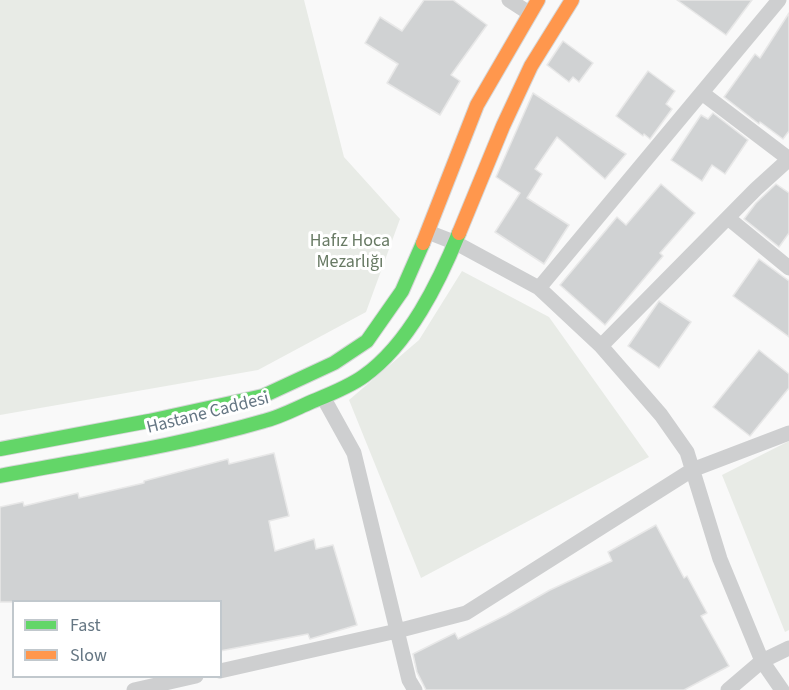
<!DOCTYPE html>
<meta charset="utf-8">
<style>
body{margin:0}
#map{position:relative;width:789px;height:690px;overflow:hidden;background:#f9f9f9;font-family:"Source Sans 3",sans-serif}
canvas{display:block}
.legend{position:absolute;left:12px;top:600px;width:210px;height:78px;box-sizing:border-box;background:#fff;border:2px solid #c1c8cd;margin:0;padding:8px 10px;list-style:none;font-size:18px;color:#657683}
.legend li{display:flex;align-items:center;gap:12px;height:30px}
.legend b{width:30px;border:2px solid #c1c8cd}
</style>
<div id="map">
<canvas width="789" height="690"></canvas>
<ul class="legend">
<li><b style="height:8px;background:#63d668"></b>Fast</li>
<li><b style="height:8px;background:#ff974d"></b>Slow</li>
</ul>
</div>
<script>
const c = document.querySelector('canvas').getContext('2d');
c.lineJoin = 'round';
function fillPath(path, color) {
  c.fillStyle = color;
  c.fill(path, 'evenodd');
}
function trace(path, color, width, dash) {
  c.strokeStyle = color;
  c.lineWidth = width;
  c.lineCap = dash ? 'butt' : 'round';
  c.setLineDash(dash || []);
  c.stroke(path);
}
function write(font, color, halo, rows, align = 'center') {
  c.font = font + ' "Source Sans 3",sans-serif';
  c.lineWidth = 6;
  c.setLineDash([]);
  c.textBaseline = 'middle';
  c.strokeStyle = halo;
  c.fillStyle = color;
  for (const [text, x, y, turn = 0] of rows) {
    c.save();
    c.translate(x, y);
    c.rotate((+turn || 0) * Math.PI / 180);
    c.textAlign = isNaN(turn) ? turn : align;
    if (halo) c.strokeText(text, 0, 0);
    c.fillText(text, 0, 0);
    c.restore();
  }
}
const green = new Path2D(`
 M0,0h304l40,157 56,62 -34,93 -108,58 -258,45z
 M462,271l87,46 100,140 -228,121 -72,-178 70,-60z
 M789,441v189l-4,2 -63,-157z`);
const building = new Path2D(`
 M424,0h29l34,25 -36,50 9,6 -20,34 -53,-32 11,-19 -33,-21 15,-26 22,14z
 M677,0h75l-26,35z
 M789,13v118l-6,8 -23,-17 -1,2 -35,-27 31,-43 5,4z
 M563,41l30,22 -14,19 -6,-5 -4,5 -22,-17z
 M648,71l27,20 -9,13 6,5 -22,30 -6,-5 -1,2 -27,-20z
 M533,93l93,61 -21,25 -48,-42 -22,32 7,5 -15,24 42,27 -25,39 -49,-32 25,-39 -24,-16z
 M713,113l35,27 -23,34 -13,-9 -10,16 -31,-21 30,-45 7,4z
 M661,184l34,29 -35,40 3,3 -58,69 -45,-40 57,-68 9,8z
 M776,184l13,9v40l-10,14 -35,-28 12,-16z
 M759,259l30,22v56l-56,-41z
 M659,301l32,21 -32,46 -31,-22z
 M759,350l30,24v14l-39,48 -37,-29z
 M274,453l15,63 -20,5 6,30 39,-12 2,10 17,-4 24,80 -47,14 -2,-5 -88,17v-49h-220v-95l23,-5 1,4 54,-13 1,5 65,-15v-2l84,-22 1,5z
 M656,525l28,53 3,-2 20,37 -6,3 28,50 -45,24h-258l-9,-18 -4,-18 42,-21 3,6 48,-24 44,-25 62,-29 -4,-9z`);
const street = new Path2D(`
 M509,0l20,13
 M702,93l87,66
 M728,218l61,50
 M428,232l28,11 83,45 62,58 60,69 26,37 33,107 42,102 20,29
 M539,288l240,-288
 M601,346l155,-157 33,-30
 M323,397l31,56 55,227 6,10
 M220,671l177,-40 69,-18 226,-143 97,-37
 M134,690l62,-14
 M728,690l34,-29 27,-13`);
const fast = new Path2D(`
 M0,449l149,-28 114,-25 71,-33 33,-22 35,-50 21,-48
 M0,476c88,-17 178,-30 264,-55 16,-4 31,-12 47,-19 17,-7 38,-15 53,-26 45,-32 75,-94 95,-143`);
const slow = new Path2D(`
 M459,233l44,-107 28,-60 41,-66
 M423,243l54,-138 61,-105`);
const parkNames = [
 ["Hafız Hoca",350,242],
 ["Mezarlığı",350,263]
];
const streetNames = [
 ["Hastane Caddesi",208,414,-14]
];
fillPath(green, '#e8ebe6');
fillPath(building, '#d0d2d3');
trace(building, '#e8e8e8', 1.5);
trace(fast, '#d5d6d7', 16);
trace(slow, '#d5d6d7', 16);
trace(street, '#cecfd0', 15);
trace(fast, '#63d668', 14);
trace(slow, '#ff974d', 14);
write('18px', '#687a64', '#fff', parkNames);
write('18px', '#657683', '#fff', streetNames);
</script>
